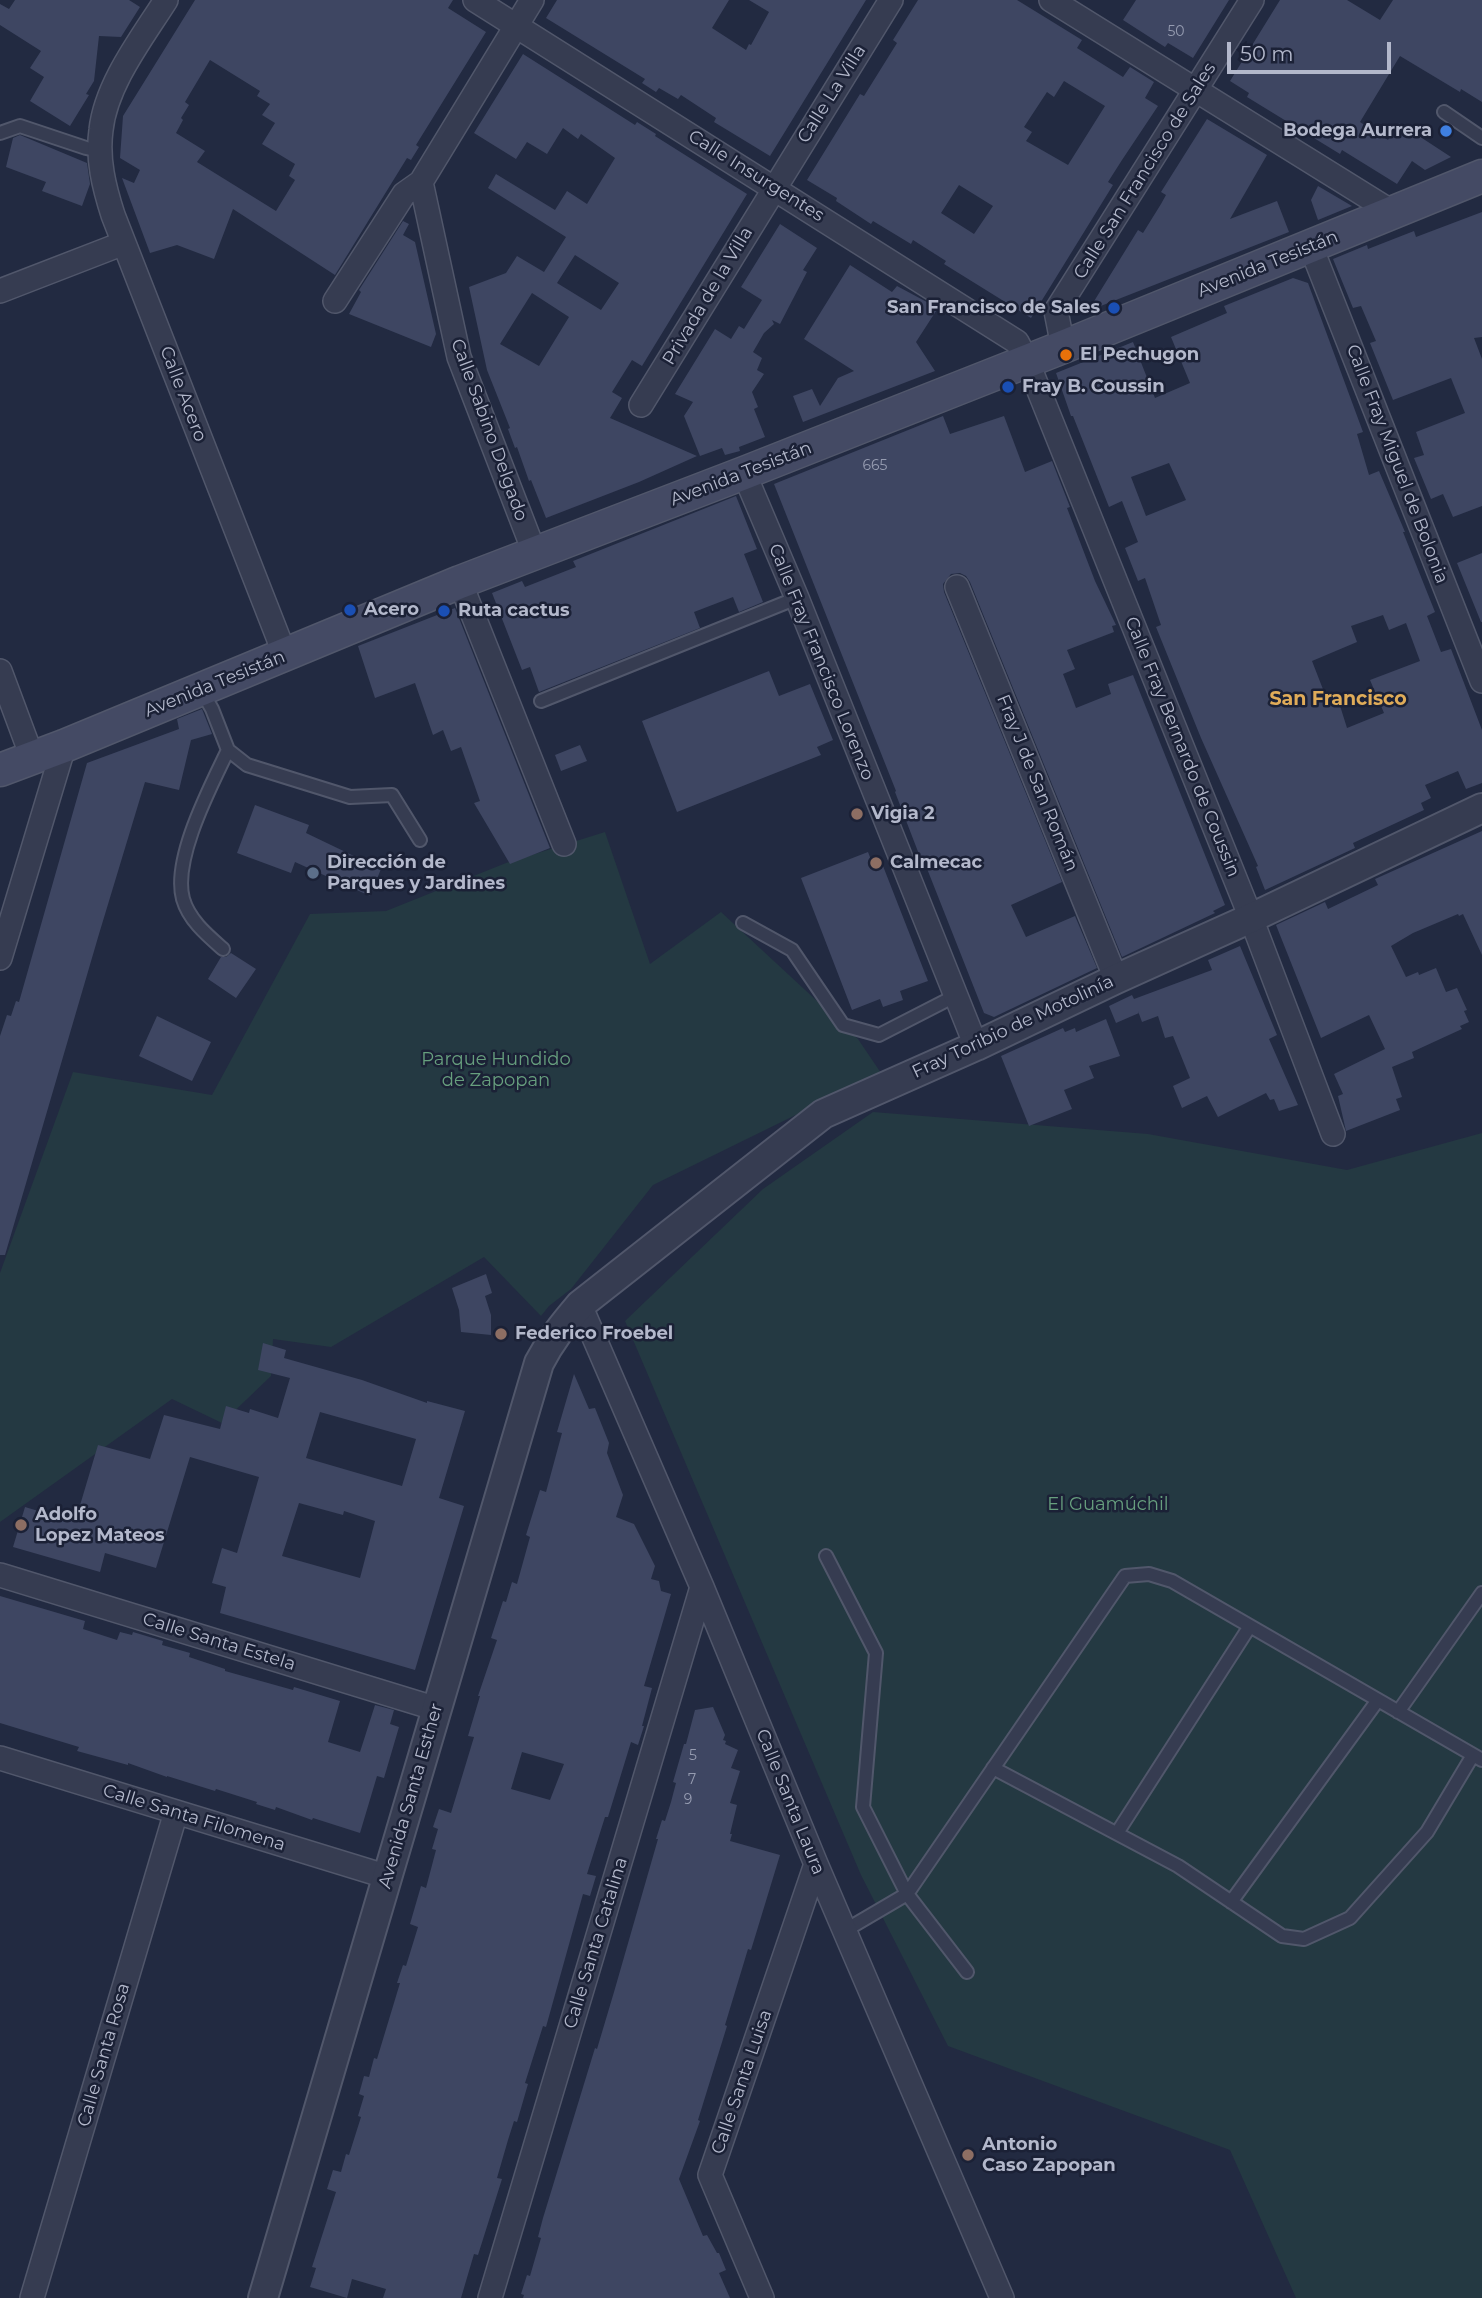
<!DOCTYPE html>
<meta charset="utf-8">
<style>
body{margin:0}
#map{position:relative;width:1482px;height:2298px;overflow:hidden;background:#222a41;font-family:Montserrat,sans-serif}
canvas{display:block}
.scale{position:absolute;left:1227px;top:42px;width:164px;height:32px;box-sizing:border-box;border:4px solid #b3b8cb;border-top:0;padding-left:9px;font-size:21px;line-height:24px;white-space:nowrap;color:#b3b8cb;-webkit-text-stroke:5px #1b2136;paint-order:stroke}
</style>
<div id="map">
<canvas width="1482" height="2298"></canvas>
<div class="scale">50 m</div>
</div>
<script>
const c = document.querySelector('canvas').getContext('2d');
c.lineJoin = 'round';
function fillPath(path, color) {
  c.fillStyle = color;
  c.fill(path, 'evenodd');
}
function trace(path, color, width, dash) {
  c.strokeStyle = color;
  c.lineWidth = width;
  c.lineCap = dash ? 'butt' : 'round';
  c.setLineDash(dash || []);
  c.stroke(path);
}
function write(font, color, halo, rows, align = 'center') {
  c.font = font + ' Montserrat,sans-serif';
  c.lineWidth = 5;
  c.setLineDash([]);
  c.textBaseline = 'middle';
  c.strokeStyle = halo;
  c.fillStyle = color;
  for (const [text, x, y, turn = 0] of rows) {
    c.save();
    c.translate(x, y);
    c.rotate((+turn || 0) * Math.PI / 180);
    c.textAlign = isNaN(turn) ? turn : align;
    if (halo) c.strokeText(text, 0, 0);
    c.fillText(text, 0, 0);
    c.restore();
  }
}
const green = new Path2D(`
 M605,832l45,132 71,-52 137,127 25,37 -69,30 -161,79 -82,104 -22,17 -8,10 -57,-59 -153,90 -58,-8 -2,37 -49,47 -50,-24 -172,123v-249l73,-201 139,23 98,-181 76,-3 120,-48z
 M873,1112l275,22 199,36 135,-37v1165h-186l-66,-148 -282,-104 -87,-171 -236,-554 138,-132z`);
const building = new Path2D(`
 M15,0h114l11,7 -19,30 -22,-1 -5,45 -8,13 3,1 -19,31 -40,-25 14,-24 -14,-9 11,-17 -41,-26v-21l9,5z
 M195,0h258l-5,8 38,24 -70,113 3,2 -8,13 -4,-2 -72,117 -102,-66 -19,50 -37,-14 -27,8 -28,-75 12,5 6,-13 -20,-12 3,-42zM210,60l50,31 -3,5 13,8 -8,11 13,8 -13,21 33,20 -6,12 6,4 -19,31 -79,-49 8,-11 -29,-18 7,-13 -2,-2 8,-13 -4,-3z
 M557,0h172l-17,28 34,22 3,-6 2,1 18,-33 -20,-12h117l-96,156 -56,-34 2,-4 -35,-23 -3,4 -19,-11 -3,4 -14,-9 3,-4 -99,-61z
 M918,0h99l65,40 -5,8 46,29 7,-10 24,15 -9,16 13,8 -36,54 -14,22 5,3 -82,133 -87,-54 2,-3 -33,-21 -2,4 -38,-23 -2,3 -35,-23 1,-3 -30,-18 53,-86 4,2 33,-53 -4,-3zM1064,81l41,25 -37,59 -42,-24 6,-9 -8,-5 23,-35 7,5zM959,185l34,21 -19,28 -33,-21z
 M1136,0h93l-36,58 -25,-15 -3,4 -42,-27z
 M1280,0h67l33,20 13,-20h89v102l-21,-13 -1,3 -60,-36 -40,66 28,18 11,-17 52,34 -26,13 -13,-9 -15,23 -55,-34 -2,4 -93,-57 2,-4 -19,-12z
 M523,54l112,71 2,-3 19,12 -1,2 92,58 -105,172 -10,-6 -20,32 10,6 -12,20 87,38 -58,26 -93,36 -15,-38 -2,1 -12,-34 -2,1 -7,-19 2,-1 -23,-58 -18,-83 37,-14 11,-17 27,16 22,-35 -78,-49 8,-14 59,36 12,-19 20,13 28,-46 -34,-24 -3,5 -15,-11 -16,26 -20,-12 -11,17 -42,-26zM575,255l44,28 -18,27 -44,-27zM532,293l37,24 -30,49 -39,-22z
 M1207,119l60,36 -37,64 47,-18 12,31 -201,79 50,-81 5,3 18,-29 5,-9 -5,-3z
 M20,135l67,28 3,21 -8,22 -40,-15 4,-9 -40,-15 7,-29z
 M1318,186l34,20 -34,14 -7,-20z
 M1482,212v125l-8,1 8,21v147l-29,11 -10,-23 -12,5 -17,-41 10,-3 -8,-23 49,-19 -14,-35 -58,22 -23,-57 6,-2 -15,-35 -8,2 -20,-49 34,-14 1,4 46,-18 2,6z
 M403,221l6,3 -6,11 12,7 21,92 -5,13 -82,-33 12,-22 -2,-2z
 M780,224l37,24 -14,22 4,2 -27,52 -8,-4 2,4 -10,9 -11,19 9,6 -5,12 7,4 -12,18 6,15 -4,2 11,28 -26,10 1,4 -15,4 -3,-7 -22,8 -16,-40 9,-14 -18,-8 40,-65 16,10 8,-13 5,3 18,-29 -21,-13z
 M850,265l42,27 5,-6 41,22 -22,34 19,29 -132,51 -10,-26 19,-7 8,17 18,-28 16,-7 -50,-32z
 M1293,278l15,5 55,149 -6,2 12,41 10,-4 26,61h-2l32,80 -8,4 14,36 10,-3 31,81v53l-16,6 -8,-18 -33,14 6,13 -10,5 3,7 -71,33 2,5 -90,42 -9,-23 2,-1 -57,-128 -45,-111 5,-2 -16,-47 -7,3 -13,-33 13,-6 -16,-41 -13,6 -36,-91h-2l-15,-43 77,-31 22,56 35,-15 -19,-46 56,-24 -3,-7zM1169,463l17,37 -40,16 -15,-39zM1383,615l6,15 17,-7 14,38 -50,19 14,33 -37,15 -11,-35 -10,4 -14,-36 45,-19 -6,-16z
 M943,416l7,18 54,-18 21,56 27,-11 18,46 -3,1 28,73 21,44 -4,1 2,6 -47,18 8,19 -12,5 7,18 6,16 35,-14 -3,-10 25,-9 92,230 -12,6 2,2 -93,44 -152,-375 -4,-6 -6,-3 -9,1 -8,10 1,8 118,290 -51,23 15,32 49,-21 22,52 -103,49 -10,-4 -60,-152 -2,1 -27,-70 1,-1 -122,-307z
 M736,496l21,53 -13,5 19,48 -24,10 -6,-15 -39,15 6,16 -161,64 -9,-25 -8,3 -30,-77 30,-12 3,6 51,-20 -3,-6z
 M1482,553v69h-1l-24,-59z
 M455,608l95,240 -40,16 -36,-61 6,-2 -19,-54 -10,4 -8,-21 -10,5 -18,-52 -40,15 -17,-52z
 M769,671l10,25 31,-12 23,56 -16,7 4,8 -144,57 -35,-91z
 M202,709l10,25 -21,6 -12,50 -34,-8 -46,152 -94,321h-5v-219l7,-21 4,1 5,-15 3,1 68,-239 92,-34 -2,-10z
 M580,745l7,16 -26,10 -6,-16z
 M255,805l54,20 -3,8 75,36 -11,27 -75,-34 -4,11 -54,-20z
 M1482,831v124l-19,-41 -4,2 -1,-2 -45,19 -22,13 15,31 12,-5 1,3 17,-7 10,24 11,-4 10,22 -3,1 5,11 -9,4 2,3 -50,23 2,6 -22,9 10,30 -6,2 4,11 -54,21 -8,-35 5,-2 -9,-20 51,-25 -16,-34 -48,23 -45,-113 49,-23 3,7 50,-24 -3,-6z
 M868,852l7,18 8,-4 45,115 -28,10 3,9 -20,7 -3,-8 -28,11 -51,-132z
 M1240,946l37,89 -8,4 29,66 -19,6 -5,-12 -4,1 -4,-7 -48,24 -11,-21 -25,12 -9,-22 17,-8 -17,-42 -8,2 -7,-22 -16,6 -4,-11 1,2 -23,10 -7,-17 23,-11 2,4 78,-29 -4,-10z
 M231,953l25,16 -20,29 -28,-19 13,-22h5z
 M157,1016l54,26 -19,39 -53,-25z
 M1106,1019l14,37 -31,10 5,12 -30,12 8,19 -43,17 -28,-70 62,-28 2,4 10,-4 1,4z
 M486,1274l6,19 -7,3 6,19v20l-30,-3 -2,-22 -7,-22z
 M263,1343l23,7 -2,8 78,22 65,23v-2l38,10 -26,87 25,8 -49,164 -195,-57 6,-26 -14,-4 10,-35 15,5 22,-76 -69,-20 -34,111 -51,-15 -5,19 -87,-25 12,-40 50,15 23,-77 52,14 14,-44 56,14 6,-23 23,7 1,-4 28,9 12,-40 -32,-8zM320,1412l96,27 -14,47 -96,-28zM299,1503l44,12 1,-4 31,10 -15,57 -78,-22z
 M574,1374l15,35 6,-1 14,35 -2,10 16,42 -7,22 18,7 21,42 -4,13 8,2 2,10 10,3 -27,92 8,2 -10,38h2l-6,19 -7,-3 -23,75h-3l-18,57 9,2 -6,20 -7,-2 -37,133 -3,-1 -18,57 3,1 -11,38 -3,-1 -6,19 -11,38 5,1 -24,76 -4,-1 -13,44h-78l3,-9 -34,-10 -5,19 -37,-11 6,-19 -4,-1 24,-75 -9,-3 6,-19 8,2 5,-18 3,1 12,-38 -3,-1 6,-20 -5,-2 5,-18 5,1 5,-19 3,1 23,-76h-3l6,-18 3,1 12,-39 -8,-3 11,-38 5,2 10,-38 -4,-1 6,-20 -5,-2 6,-18 12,4 23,-76 -6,-1 12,-40h-2l19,-56 -6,-2 12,-37 3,1 6,-20 5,2 13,-47 -4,-2 14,-45 6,2 16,-59 -5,-1zM522,1752l42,12 -14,36 -39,-11z
 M0,1596l85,25 -2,8 34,11 3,-8 12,3 1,-3 30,9 -1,4 28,8 -1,4 36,12v2l68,19 1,-3 46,14 -12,41 32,10 15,-47 19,5 -4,14 9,3 -15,51 -7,-2 -17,57 -47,-15 -1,2 -36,-13 -1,3 -19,-6 1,-2 -41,-13 -1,2 -48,-15v1l-39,-14v2l-51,-14 2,-4 -79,-24z
 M713,1707l12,28 -2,5 3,1 -1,3 13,6 -7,18 9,3 -10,32 7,2 -7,29h2l-2,7 50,14 -29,95 -3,-1 -23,76 2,1 -29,94 2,1 -21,58 24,57 4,-1 10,18h2l7,17 -7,3 11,25h-207l1,-3 -3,-1 6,-19 3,1 11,-38 -3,-1 5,-19 52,-170 2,1 17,-57 44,-153h-2l6,-19 3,1 6,-19 5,-19 -3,-1 11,-38h2l9,-34z`);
const service = new Path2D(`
 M1444,112l38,26
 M0,133l20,-7 66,22 14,3
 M201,690l11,19 16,41 19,15 103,32 42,-2 28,45
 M541,701l256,-103
 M743,923l49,27 51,75 36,10 76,-39
 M223,949c-16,-14 -34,-29 -40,-50 -11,-40 28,-113 45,-149
 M826,1556l50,97 -13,154 44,87 60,78
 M1398,1712l84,-119
 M993,1768l185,98 104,70 22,3 46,-21 77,-86 46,-77
 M1117,1833l133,-207
 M1231,1902l147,-202
 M844,1931l63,-37 218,-318 24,-2 23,7 310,179`);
const minor = new Path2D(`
 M166,0c-24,38 -60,84 -65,130 -4,29 3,57 12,85l172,440
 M475,0l542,342 10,19 224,557 82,216
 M1051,0l341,212
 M421,182l38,175 76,197
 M1311,247l171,434
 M0,291l124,-48
 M335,301l69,-107 17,-12 111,-182
 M1063,347l-7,-36 196,-311
 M641,405l250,-405
 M744,473l53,125 179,448
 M460,582l104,262
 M957,587l159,392
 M0,671l32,86
 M0,958l64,-212
 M580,1305l122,282 114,277 186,434
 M0,1575l437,134
 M0,1758l388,119
 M32,2298l144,-486
 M490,2298l212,-711
 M762,2298l-52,-123 106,-311`);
const tertiary = new Path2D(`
 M263,2298l276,-935c12,-23 24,-38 41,-58l243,-191 153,-68 140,-67 135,-61 231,-110`);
const secondary = new Path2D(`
 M0,770l64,-24 396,-164 284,-109 319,-126 419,-171`);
const markers = [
 [1446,131,7,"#3f7fe0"],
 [1114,308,7,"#1a4fb4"],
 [1066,355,7,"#e8710a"],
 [1008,387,7,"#1a4fb4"],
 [350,610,7,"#1a4fb4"],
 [444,611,7,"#1a4fb4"],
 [857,814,7,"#8d6e63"],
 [876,863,7,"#8d6e63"],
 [313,873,7,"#5c6f8a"],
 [501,1334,7,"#8d6e63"],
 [21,1525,7,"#8d6e63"],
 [968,2155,7,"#8d6e63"]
];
const numberNames = [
 ["50",1176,32],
 ["665",875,466],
 ["5",693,1756],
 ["7",692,1780],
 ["9",688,1800]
];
const streetNames = [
 ["Calle La Villa",832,94,-58],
 ["Calle San Francisco de Sales",1145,171,-58],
 ["Calle Insurgentes",756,176,32],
 ["Avenida Tesistán",1268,264,-22],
 ["Privada de la Villa",708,296,-59],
 ["Calle Acero",183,394,69],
 ["Calle Sabino Delgado",489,430,70],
 ["Calle Fray Miguel de Bolonia",1397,464,69],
 ["Avenida Tesistán",741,474,-21],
 ["Calle Fray Francisco Lorenzo",821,662,68],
 ["Avenida Tesistán",215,684,-22],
 ["Calle Fray Bernardo de Coussin",1182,747,68],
 ["Fray J de San Román",1037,783,68],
 ["Fray Toribio de Motolinía",1013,1027,-25],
 ["Calle Santa Estela",219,1642,17],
 ["Avenida Santa Esther",411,1796,-74],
 ["Calle Santa Laura",790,1802,68],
 ["Calle Santa Filomena",194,1818,17],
 ["Calle Santa Catalina",596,1943,-73],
 ["Calle Santa Rosa",104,2055,-74],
 ["Calle Santa Luisa",742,2082,-71]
];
const poiNames = [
 ["Bodega Aurrera",1432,131,"right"],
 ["San Francisco de Sales",1100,308,"right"],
 ["El Pechugon",1080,355],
 ["Fray B. Coussin",1022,387],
 ["Acero",364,610],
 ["Ruta cactus",458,611],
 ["Vigia 2",871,814],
 ["Dirección de",327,863],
 ["Parques y Jardines",327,884],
 ["Calmecac",890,863],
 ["Federico Froebel",515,1334],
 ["Adolfo",35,1515],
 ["Lopez Mateos",35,1536],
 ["Antonio",982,2145],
 ["Caso Zapopan",982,2166]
];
const parkNames = [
 ["Parque Hundido",496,1060],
 ["de Zapopan",496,1081],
 ["El Guamúchil",1108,1505]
];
const neighbourhoodNames = [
 ["San Francisco",1338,699]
];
fillPath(green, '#243942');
fillPath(building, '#3e4662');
trace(service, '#51576b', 16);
trace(minor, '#51576b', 26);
trace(tertiary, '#51576b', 32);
trace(secondary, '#51576b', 35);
trace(service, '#363c51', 12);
trace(minor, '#363c51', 23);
trace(tertiary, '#363c51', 28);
trace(secondary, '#444a64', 32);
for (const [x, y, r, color] of markers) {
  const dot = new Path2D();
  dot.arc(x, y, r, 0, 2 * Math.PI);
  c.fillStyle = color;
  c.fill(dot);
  trace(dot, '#1b2136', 2.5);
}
write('14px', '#969cb1', null, numberNames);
write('18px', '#b3b8cb', '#1b2136', streetNames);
write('bold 18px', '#b3b8cb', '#1b2136', poiNames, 'left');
write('18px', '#679f7e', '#1b2136', parkNames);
write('bold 19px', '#e0ac59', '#1b2136', neighbourhoodNames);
</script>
